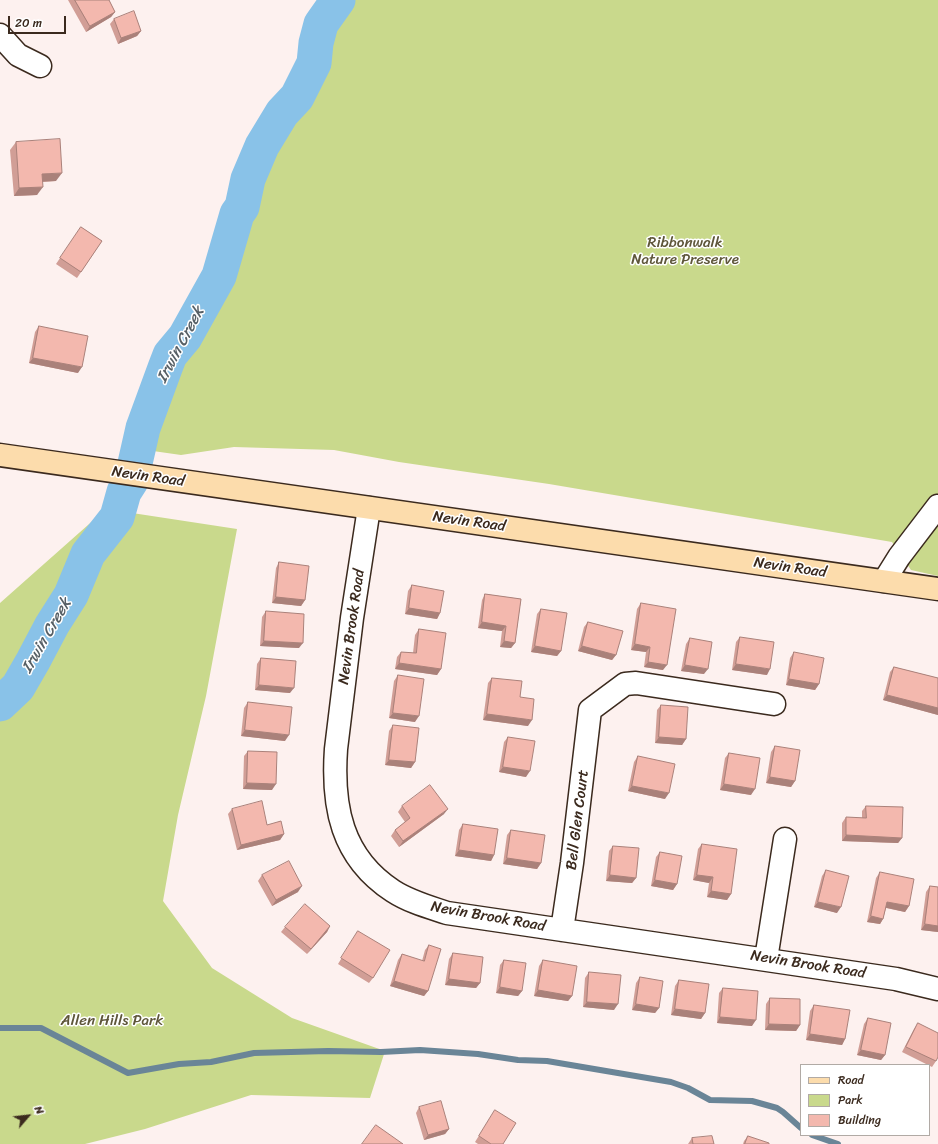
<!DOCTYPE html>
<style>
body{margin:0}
#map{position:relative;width:938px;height:1144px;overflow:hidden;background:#fdf1ef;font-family:Sriracha,sans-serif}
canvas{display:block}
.legend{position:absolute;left:800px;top:1064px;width:130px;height:72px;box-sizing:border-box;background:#fff;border:1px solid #b1aaa5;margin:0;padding:5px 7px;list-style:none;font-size:12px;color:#3b2a1e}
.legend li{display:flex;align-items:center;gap:8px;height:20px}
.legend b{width:20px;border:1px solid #b1aaa5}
.north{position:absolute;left:8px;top:1096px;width:40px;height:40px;-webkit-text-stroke:3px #fff;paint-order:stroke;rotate:62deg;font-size:11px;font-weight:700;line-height:16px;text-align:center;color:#3b2a1e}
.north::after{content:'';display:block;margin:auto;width:14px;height:18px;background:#3b2a1e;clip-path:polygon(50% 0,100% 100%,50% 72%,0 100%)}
.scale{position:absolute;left:8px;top:16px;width:58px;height:18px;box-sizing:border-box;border:2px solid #3b2a1e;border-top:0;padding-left:5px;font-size:12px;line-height:14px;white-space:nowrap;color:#3b2a1e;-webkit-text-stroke:3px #fff;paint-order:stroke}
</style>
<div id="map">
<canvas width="938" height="1144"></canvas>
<ul class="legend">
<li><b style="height:5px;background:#fcdcac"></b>Road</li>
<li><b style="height:11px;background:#c9d98c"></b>Park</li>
<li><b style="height:11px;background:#f3b8ae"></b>Building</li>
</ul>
<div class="north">N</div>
<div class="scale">20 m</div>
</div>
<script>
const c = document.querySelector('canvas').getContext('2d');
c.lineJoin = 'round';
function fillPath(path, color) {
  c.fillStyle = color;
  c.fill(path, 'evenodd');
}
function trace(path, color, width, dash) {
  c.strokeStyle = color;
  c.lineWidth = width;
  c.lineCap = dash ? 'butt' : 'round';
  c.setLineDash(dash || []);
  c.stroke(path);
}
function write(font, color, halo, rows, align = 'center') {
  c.font = font + ' Sriracha,sans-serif';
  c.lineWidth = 3;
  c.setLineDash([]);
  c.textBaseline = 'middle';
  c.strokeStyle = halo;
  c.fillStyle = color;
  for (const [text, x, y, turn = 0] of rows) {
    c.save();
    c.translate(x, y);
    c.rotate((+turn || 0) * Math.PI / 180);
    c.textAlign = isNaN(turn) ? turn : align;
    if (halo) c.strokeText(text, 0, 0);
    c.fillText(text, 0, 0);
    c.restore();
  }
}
const green = new Path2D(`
 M338,0h600v576l-27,-6 -19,-28 -343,-58 -150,-22 -65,-12 -100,-3 -53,8 -42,-6 4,-21 22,-60 5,-13 15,-18 34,-61 18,-62 5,-7 6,-28 14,-33 20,-33 15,-16 17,-33 2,-21 5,-19z
 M106,509l131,20 -31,167 -28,119 -15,86 49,67 80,50 93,33 -15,47 -119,-3 -106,34 -60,15h-85v-541z`);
const stream = new Path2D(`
 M0,1028h41l87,45 51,-9 32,-2 43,-9 74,-2 53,1 39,-2 58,4 40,6 29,1 124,21 17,6 22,12 42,1 25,7 6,4 18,16
 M812,1135l26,9`);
const river = new Path2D(`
 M0,704l18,-17 15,-26 19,-36 19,-30 17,-41 29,-37 7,-25 7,-11 12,-53 22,-60 5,-13 15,-18 34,-61 18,-62 5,-7 6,-28 14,-33 20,-33 15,-16 17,-34 2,-20 5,-19 17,-24`);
const minor = new Path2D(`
 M0,35l18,20 22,11
 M369,508l-17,110 -16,131c-4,57 5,108 57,142 17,11 36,16 54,22l449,66 42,10
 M884,581l15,-24 39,-51
 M562,930l10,-67 18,-153 35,-26 11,-1 138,21
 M766,959l19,-120`);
const major = new Path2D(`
 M0,455l938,134`);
const wall = new Path2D(`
 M68,0h41l6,12 -4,5 -25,15z
 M114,19l27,12 -4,5 -19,8 -8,-20z
 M16,142l40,39 -14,1 -5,13 -23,1 -4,-46z
 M81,227l21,14 -25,37 -21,-14z
 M39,326l39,47 -49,-10 6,-31z
 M279,562l26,38 -4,6 -29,-3 4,-35z
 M412,585l28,28 -3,6 -32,-5 3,-23z
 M485,594l36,5 -6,44 -4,5 -11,-1 2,-16 -24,-3 4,-28z
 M641,603l22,67 -19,-3 2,-15 -15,-2 6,-41z
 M541,609l20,42 -4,5 -26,-4 6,-38z
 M266,611l33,37 -39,-2 2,-29z
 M588,622l28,33 -4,5 -34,-9 6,-24z
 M419,629l22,40 -4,6 -42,-6 2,-12 4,-5 12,1 2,-18z
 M740,637l27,38 -35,-5 4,-28z
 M690,638l14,36 -23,-3 5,-27z
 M794,652l25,32 -4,6 -29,-5 4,-27z
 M261,658l29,35 -35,-3 2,-26z
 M894,667l44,11v37l-55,-15 7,-28z
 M398,675l17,47 -26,-4 5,-37z
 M492,678l28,19 8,29 -45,-6 5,-37z
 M248,702l37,39 -44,-5 3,-28z
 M661,705l25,34 -4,6 -27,-2 2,-33z
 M393,725l22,37 -4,6 -26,-3 4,-34z
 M508,737l18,40 -27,-5 5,-30z
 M775,746l20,35 -4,6 -25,-4 5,-31z
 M248,751l24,39 -29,-1 1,-33z
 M729,753l22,42 -31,-5 5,-32z
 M638,756l27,43 -37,-8 6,-29z
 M402,806l42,8 -45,33 -8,-11 4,-6 10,-8 -7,-10z
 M866,806l36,32 -4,5 -56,-2v-18l4,-6 16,1v-7z
 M232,809l35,16 17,9 -4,6 -43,10 -9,-36z
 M463,824l31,31 -3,6 -36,-5 4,-26z
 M511,830l30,33 -4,6 -34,-5 4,-29z
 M702,844l29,50 -4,6 -20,-3 2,-14 -16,-3 5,-31z
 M613,846l23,32 -4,5 -26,-2 3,-30z
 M660,852l17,32 -4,6 -22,-4 5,-29z
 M826,870l11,43 -23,-6 8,-31z
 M880,872l29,34 -4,6 -19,-4 -3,11 -3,5 -13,-2 9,-44z
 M262,875l36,17 -26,14 -14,-25z
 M930,886l8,1v45l-17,-2 5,-38z
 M330,926l-3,6 -20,22 -26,-22 4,-5z
 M358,931l15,47 -4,5 -31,-19z
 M429,945l-1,46 -4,5 -34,-10 8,-26 4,-6 20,7 3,-11z
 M453,953l27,30 -4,5 -31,-3 4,-26z
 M504,960l18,31 -4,5 -22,-3 4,-28z
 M543,960l29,36 -4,5 -34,-5 5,-30z
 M589,972l25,38 -31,-3 2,-29z
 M640,977l19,31 -4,5 -23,-3 4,-27z
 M679,980l26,33 -4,6 -30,-4 4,-29z
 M723,988l29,38 -35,-3 2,-30z
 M770,998l30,27 -4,6 -31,-1 1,-26z
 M814,1005l31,34 -3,6 -36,-5 4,-29z
 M868,1018l17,37 -4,5 -24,-5 7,-31z
 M918,1023l18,38 -4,6 -30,-15 12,-23z
 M419,1107l30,22 -4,5 -21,6 -8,-27z
 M495,1110l8,34h-25l-3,-2z
 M748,1136l21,8h-26l1,-3z
 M692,1138l22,6h-26z`);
const shadedWall = new Path2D(`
 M115,12l-4,5 -25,15 4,-6z
 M141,31l-4,5 -19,8 3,-6z
 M62,173l-6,8 -20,1 6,-8z
 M43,187l-6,8 -23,1 5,-8z
 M33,358l49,9 -4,6 -49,-10z
 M276,597l29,3 -4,6 -29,-3z
 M409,608l31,5 -3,6 -32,-5z
 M482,622l24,4 -4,5 -24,-3z
 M264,641l39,2 -4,5 -39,-2z
 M504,641l11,2 -4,5 -11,-1z
 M635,644l15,3 -4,5 -15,-2z
 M535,646l26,5 -4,5 -26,-4z
 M582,646l34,9 -4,5 -34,-9z
 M648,662l19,3 -4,5 -19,-3z
 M399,663l42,6 -4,6 -42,-6z
 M736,664l34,5 -3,6 -35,-5z
 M685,665l23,4 -4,5 -23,-3z
 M789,679l30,5 -4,6 -29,-5z
 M259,685l35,3 -4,5 -35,-3z
 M887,695l51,13v7l-55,-15z
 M393,713l26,3 -4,6 -26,-4z
 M487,714l45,6 -4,6 -45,-6z
 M245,730l44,5 -4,6 -44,-5z
 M659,737l27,2 -4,6 -27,-2z
 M389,760l26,2 -4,6 -26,-3z
 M503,767l27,4 -4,6 -27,-5z
 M770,777l25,4 -4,6 -25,-4z
 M247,783l29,1 -4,6 -29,-1z
 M724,784l31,5 -4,6 -31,-5z
 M632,786l37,7 -4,6 -37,-8z
 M448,809l-4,5 -45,33 4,-6z
 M284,834l-4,6 -43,10 4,-5z
 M846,835l56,3 -4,5 -56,-2z
 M459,850l35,5 -3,6 -36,-5z
 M507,858l34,5 -4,6 -34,-5z
 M610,875l26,3 -4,5 -26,-2z
 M697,875l16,2 -4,6 -16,-3z
 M655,880l22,4 -4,6 -22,-4z
 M302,886l-4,6 -26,14 4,-6z
 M711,891l20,3 -4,6 -20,-3z
 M818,902l23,5 -4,6 -23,-6z
 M887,902l22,4 -4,6 -22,-5z
 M871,916l12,3 -3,5 -13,-2z
 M925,924l13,2v6l-17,-2z
 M330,926l-3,6 -20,22 4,-5z
 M449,979l31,4 -4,5 -31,-3z
 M394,981l34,10 -4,5 -34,-10z
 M500,987l22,4 -4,5 -22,-3z
 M538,990l34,6 -4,5 -34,-5z
 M587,1002l31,2 -4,6 -31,-3z
 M636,1004l23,4 -4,5 -23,-3z
 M675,1009l30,4 -4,6 -30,-4z
 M720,1017l36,3 -4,6 -35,-3z
 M769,1024l31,1 -4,6 -31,-1z
 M810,1034l35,5 -3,6 -36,-5z
 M861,1050l24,5 -4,5 -24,-5z
 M449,1129l-4,5 -21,6 4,-5z`);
const building = new Path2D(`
 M75,0h34l6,12 -25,14z
 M134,11l7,20 -20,7 -7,-19z
 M60,139l2,34 -20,1 1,13 -24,1 -3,-46z
 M81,227l21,14 -21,31 -21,-14z
 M39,326l49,10 -6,31 -49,-9z
 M279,562l30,4 -4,34 -29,-3z
 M412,585l32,6 -4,22 -31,-5z
 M485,594l36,5 -6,44 -11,-2 2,-15 -24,-4z
 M641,603l35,6 -9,56 -19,-3 2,-15 -15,-3z
 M541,609l26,4 -6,38 -26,-5z
 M266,611l38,3 -1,29 -39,-2z
 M588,622l35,9 -7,24 -34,-9z
 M419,629l27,4 -5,36 -42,-6 2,-11 15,1z
 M740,637l34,5 -4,27 -34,-5z
 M690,638l22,4 -4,27 -23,-4z
 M794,652l30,6 -5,26 -30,-5z
 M261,658l35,3 -2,27 -35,-3z
 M894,667l44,11v30l-51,-13z
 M398,675l26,4 -5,37 -26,-3z
 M492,678l30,3 -2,16 14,2 -2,21 -45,-6z
 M248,702l44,5 -3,28 -44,-5z
 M661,705l27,2 -2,32 -27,-2z
 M393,725l26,3 -4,34 -26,-2z
 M508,737l27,4 -5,30 -27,-4z
 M775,746l25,4 -5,31 -25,-4z
 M248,751l29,1 -1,32 -29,-1z
 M729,753l31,5 -5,31 -31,-5z
 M638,756l37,8 -6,29 -37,-7z
 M430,785l18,24 -45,32 -8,-11 15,-12 -8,-12z
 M262,801l5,24 14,-4 3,13 -43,11 -9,-36z
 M866,806l37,1 -1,31 -56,-3v-18l20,1z
 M463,824l35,5 -4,26 -35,-5z
 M511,830l34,5 -4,28 -34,-5z
 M702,844l35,5 -6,45 -20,-3 2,-14 -16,-2z
 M613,846l26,2 -3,30 -26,-3z
 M660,852l22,4 -5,28 -22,-4z
 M289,861l13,25 -26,14 -14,-25z
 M826,870l23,6 -8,31 -23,-5z
 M880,872l34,7 -5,27 -22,-4 -4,17 -12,-3z
 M930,886l8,1v39l-13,-2z
 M305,904l25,22 -19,23 -26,-22z
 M358,931l32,19 -17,28 -32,-20z
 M429,945l12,4 -13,42 -34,-10 8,-27 22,7z
 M453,953l30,4 -3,26 -31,-4z
 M504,960l22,3 -4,28 -22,-4z
 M543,960l34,6 -5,30 -34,-6z
 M589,972l32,3 -3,29 -31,-2z
 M640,977l23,4 -4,27 -23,-4z
 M679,980l30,4 -4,29 -30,-4z
 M723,988l35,3 -2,29 -36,-3z
 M770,998l30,1v26l-31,-1z
 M814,1005l36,5 -5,29 -35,-5z
 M868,1018l23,5 -6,32 -24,-5z
 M918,1023l20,10v24l-2,4 -30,-14z
 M441,1101l8,28 -21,6 -9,-28z
 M495,1110l21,13 -13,21h-12l-12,-8z
 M376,1125l27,19h-41z
 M712,1136l2,8h-21l-1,-6z
 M748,1136l21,7v1h-24z`);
const parkNames = [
 ["Ribbonwalk",685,243],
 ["Nature Preserve",685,260],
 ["Allen Hills Park",112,1021]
];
const streetNames = [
 ["Nevin Road",148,477,8],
 ["Nevin Road",469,522,8],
 ["Nevin Road",790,568,8],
 ["Nevin Brook Road",352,627,-82],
 ["Bell Glen Court",578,820,-83],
 ["Nevin Brook Road",488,917,10],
 ["Nevin Brook Road",808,965,9]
];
const waterNames = [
 ["Irwin Creek",181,345,-62],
 ["Irwin Creek",47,636,-60]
];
fillPath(green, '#c9d98c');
trace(stream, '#6a8597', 6);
trace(river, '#89c2e8', 35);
trace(minor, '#3b2a1e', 25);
trace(major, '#3b2a1e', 25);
trace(minor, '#fff', 22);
trace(major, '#fcdcac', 22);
fillPath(wall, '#d19e96');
fillPath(shadedWall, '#aa817a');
fillPath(building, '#f3b8ae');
trace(building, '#aa817a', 1);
write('15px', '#5e563a', '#fff', parkNames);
write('15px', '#3b2a1e', '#fff', streetNames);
write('italic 16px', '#565f65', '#fff', waterNames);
</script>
